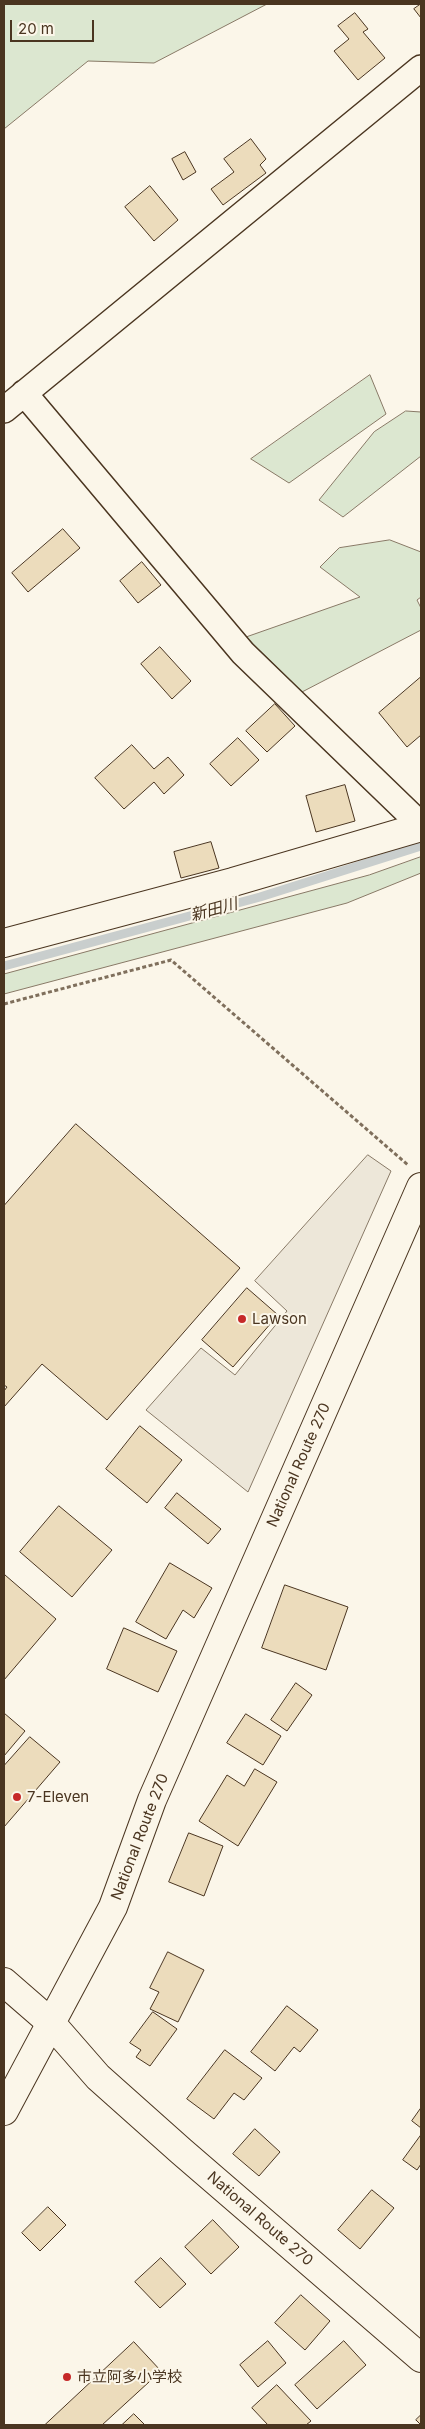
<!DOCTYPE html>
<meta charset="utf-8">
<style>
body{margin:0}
#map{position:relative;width:425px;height:2429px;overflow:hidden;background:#fbf6e9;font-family:Inter,sans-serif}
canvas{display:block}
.frame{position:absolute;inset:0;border:5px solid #4a3520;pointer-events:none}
.scale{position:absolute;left:10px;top:20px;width:84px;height:22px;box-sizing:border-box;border:2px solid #4a3520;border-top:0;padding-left:6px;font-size:15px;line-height:18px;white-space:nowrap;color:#4a3520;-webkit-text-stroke:4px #fbf6e9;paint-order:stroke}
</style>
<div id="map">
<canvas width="425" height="2429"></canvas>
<div class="frame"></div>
<div class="scale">20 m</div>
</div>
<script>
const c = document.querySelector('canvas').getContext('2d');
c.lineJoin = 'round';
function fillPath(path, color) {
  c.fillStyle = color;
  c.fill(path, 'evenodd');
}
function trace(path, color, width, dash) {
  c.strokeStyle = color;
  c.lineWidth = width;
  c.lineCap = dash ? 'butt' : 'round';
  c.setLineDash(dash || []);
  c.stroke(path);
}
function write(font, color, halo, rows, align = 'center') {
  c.font = font + ' Inter,"Noto Sans JP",sans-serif';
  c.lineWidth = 4;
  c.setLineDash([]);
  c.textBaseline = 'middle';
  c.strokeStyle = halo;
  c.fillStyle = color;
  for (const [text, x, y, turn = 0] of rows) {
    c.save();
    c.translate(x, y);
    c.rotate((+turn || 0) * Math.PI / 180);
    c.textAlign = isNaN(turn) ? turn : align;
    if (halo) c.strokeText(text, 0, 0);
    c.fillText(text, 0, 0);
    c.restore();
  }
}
const green = new Path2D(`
 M4,4h263l-113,59 -66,-2 -84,68z
 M370,375l16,39 -97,69 -38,-24z
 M406,411l15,1v44l-78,61 -24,-17 55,-68z
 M390,540l31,12v45l-4,3 4,8v22l-119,62 -56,-55 114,-40 -40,-30 19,-19z
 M421,857v16l-74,30 -343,91v-20l365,-99z`);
const parking = new Path2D(`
 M368,1155l23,16 -143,321 -102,-82 55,-62 34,27 52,-64 -32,-30z`);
const stream = new Path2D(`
 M4,966l256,-69 161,-51`);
const building = new Path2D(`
 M421,4v14l-7,-9z
 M355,13l13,16 -5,3 22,26 -27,22 -24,-29 15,-12 -11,-13z
 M251,139l15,20 -6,6 6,8 -43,32 -12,-16 23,-17 -10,-13z
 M185,152l11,20 -13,8 -11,-21z
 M150,186l28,34 -24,21 -29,-34z
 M63,529l17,19 -52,44 -16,-19z
 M142,562l19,23 -23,18 -18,-22z
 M160,647l31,34 -19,18 -31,-35z
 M421,677v58l-14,12 -28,-34z
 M275,704l20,22 -28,26 -21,-21z
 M238,738l21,22 -28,26 -21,-22z
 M132,745l22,24 14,-12 16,18 -20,19 -10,-12 -30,27 -29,-31z
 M345,785l10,36 -39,11 -10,-36z
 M211,842l8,26 -38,10 -7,-26z
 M76,1124l164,144 -133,152 -65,-56 -38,43v-16l3,-4 -3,-2v-179z
 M247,1288l31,27 -45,52 -31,-27z
 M140,1426l42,34 -35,43 -41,-34z
 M177,1493l44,36 -13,15 -43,-36z
 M59,1506l53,44 -40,47 -52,-45z
 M170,1563l42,25 -18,30 -11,-8 -17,29 -30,-17z
 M5,1575l51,44 -52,61v-103z
 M285,1585l63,22 -22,63 -64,-22z
 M124,1628l53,23 -19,41 -51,-23z
 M296,1683l16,12 -25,36 -16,-11z
 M4,1713l21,18 -21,25z
 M246,1714l35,22 -18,29 -36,-22z
 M30,1737l30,25 -56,65v-61z
 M255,1769l22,13 -39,64 -39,-25 28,-46 17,11z
 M189,1833l34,13 -19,50 -35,-14z
 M168,1952l36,18 -26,52 -28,-13 9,-17 -9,-4z
 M287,2006l31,24 -18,22 -6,-5 -19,24 -24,-19z
 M153,2012l24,17 -27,37 -14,-9 5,-7 -11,-7z
 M225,2050l37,28 -18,22 -10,-7 -20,26 -27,-20z
 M421,2108v20l-9,-7z
 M255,2129l25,23 -21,24 -26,-22z
 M421,2135v29l-4,6 -14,-10z
 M372,2190l22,18 -34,41 -22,-19z
 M48,2207l18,18 -26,26 -18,-18z
 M213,2220l26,27 -28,27 -26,-27z
 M161,2258l25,26 -26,24 -25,-26z
 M301,2295l29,26 -25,29 -30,-27z
 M268,2341l18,22 -28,24 -18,-22z
 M344,2341l22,24 -49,44 -22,-24z
 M134,2342l27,29 -59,54h-57z
 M277,2385l34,36 -5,4h-38l-16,-17z
 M134,2414l11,11h-23z
 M421,2415v10l-5,-5z`);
const path = new Path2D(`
 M4,1004l167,-44 237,205`);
const street = new Path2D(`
 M24,393l219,260 178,172
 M4,410l417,-342`);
const secondary = new Path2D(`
 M4,943l229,-61 188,-55
 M4,1982l46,40`);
const highway = new Path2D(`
 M50,2022l48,55 83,74 240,207
 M4,2111l109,-204 39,-107 269,-613`);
const markers = [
 [242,1319,5,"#c62828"],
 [17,1797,5,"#c62828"],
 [67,2377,5,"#c62828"]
];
const poiNames = [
 ["Lawson",252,1319],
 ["7-Eleven",27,1797],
 ["市立阿多小学校",77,2377]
];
const streetNames = [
 ["National Route 270",299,1465,-66],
 ["National Route 270",140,1837,-69],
 ["National Route 270",260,2219,41]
];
const waterNames = [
 ["新田川",214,910,-15]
];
fillPath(green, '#dce7d0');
trace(green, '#887966', 1);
fillPath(parking, '#ede7d9');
trace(parking, '#887966', 1);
trace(stream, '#c9cecd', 9);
fillPath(building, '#ecdcbc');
trace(building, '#4a3520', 1);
trace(street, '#4a3520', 28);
trace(secondary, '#4a3520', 30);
trace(highway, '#4a3520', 30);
trace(path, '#7f6f5c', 3, [4, 2.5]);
trace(street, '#fbf6e9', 25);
trace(secondary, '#fbf6e9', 28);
trace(highway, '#fbf6e9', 28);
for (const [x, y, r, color] of markers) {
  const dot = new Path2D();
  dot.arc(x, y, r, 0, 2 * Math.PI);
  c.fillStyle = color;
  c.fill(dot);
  trace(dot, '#fbf6e9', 2);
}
write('15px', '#4a3520', '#fbf6e9', poiNames, 'left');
write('15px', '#4a3520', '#fbf6e9', streetNames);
write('italic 16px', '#4a3520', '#fbf6e9', waterNames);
</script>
